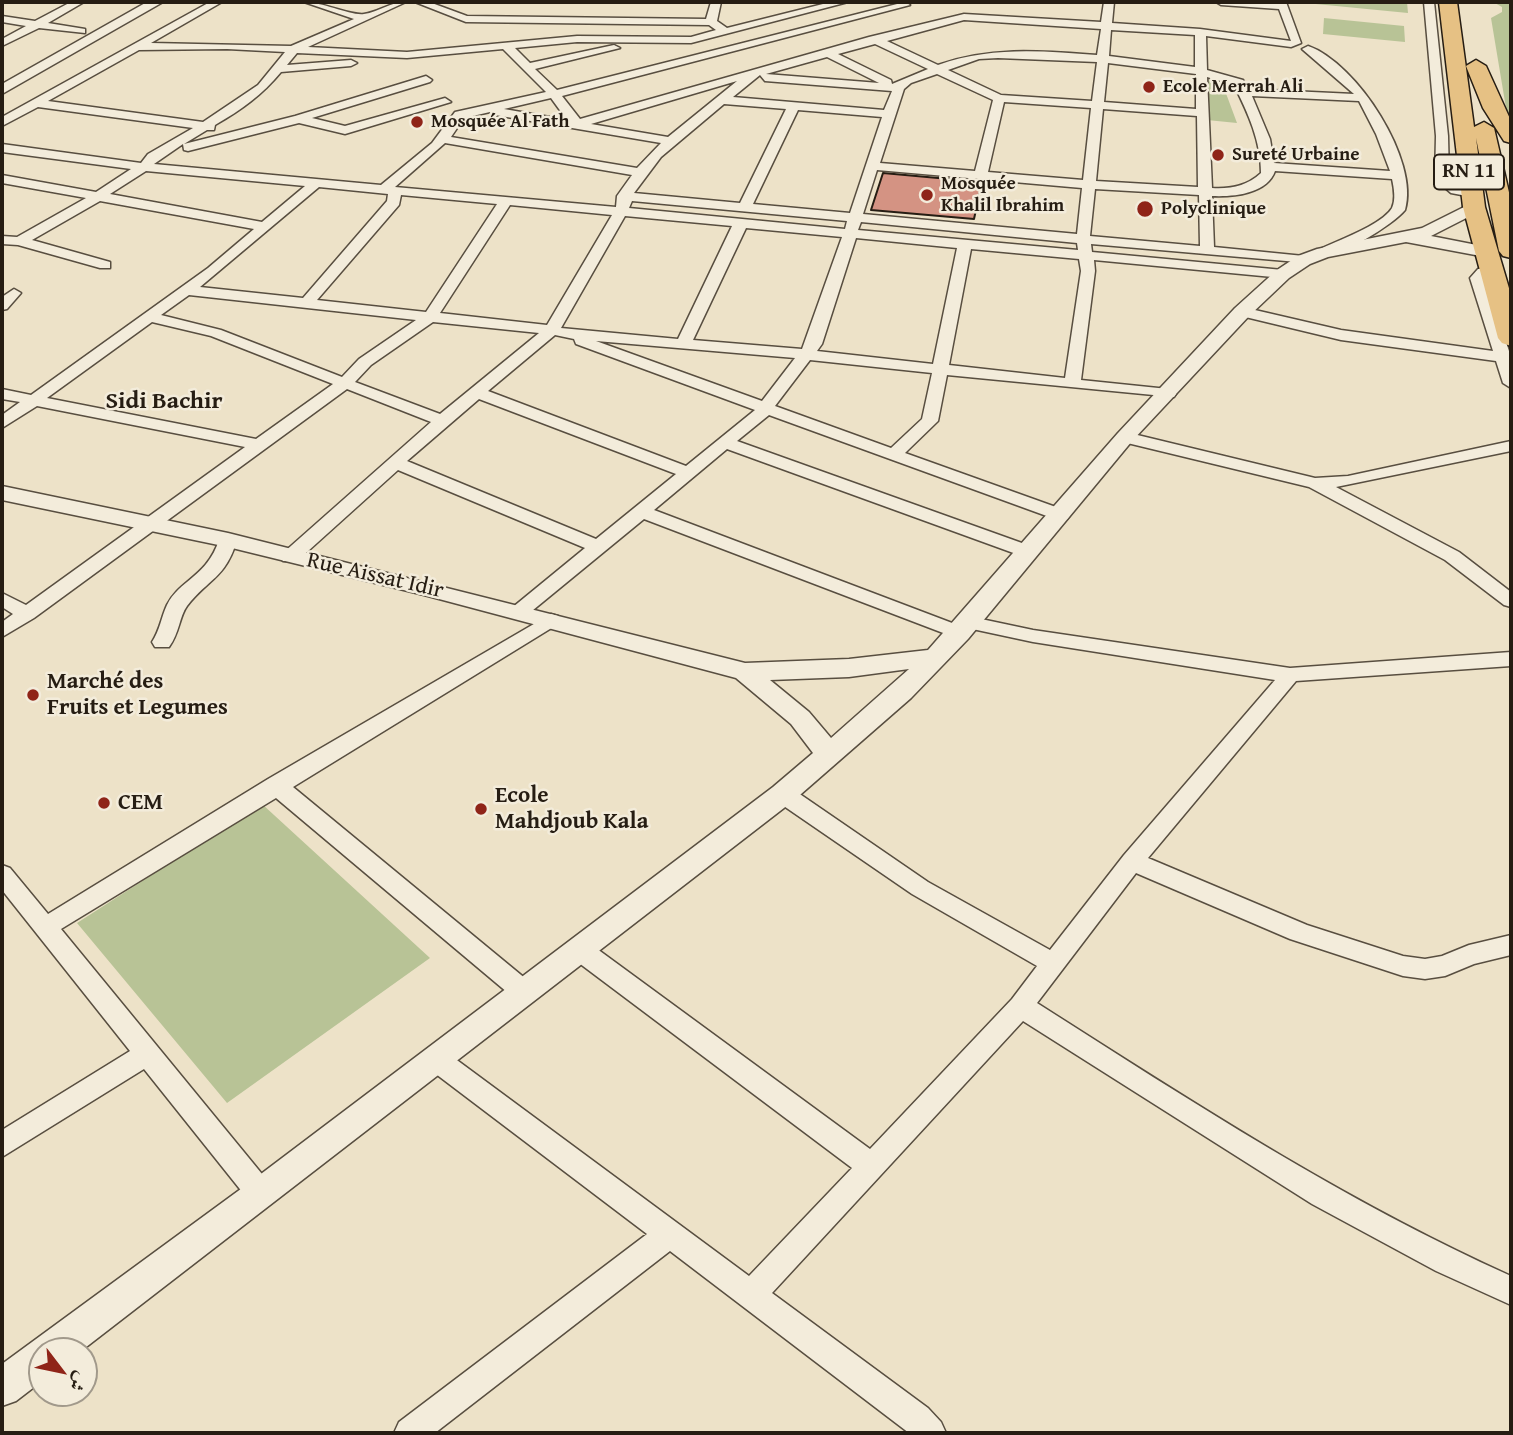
<!DOCTYPE html>
<meta charset="utf-8">
<style>
body{margin:0}
#map{position:relative;width:1513px;height:1435px;overflow:hidden;background:#ede2c8;font-family:"Gentium Book Plus",Amiri,serif}
canvas{display:block}
.frame{position:absolute;inset:0;border:4px solid #261d13;pointer-events:none}
.north{position:absolute;left:28px;top:1337px;width:70px;height:70px;box-sizing:border-box;background:#f3ecdb;border:2px solid #a1998b;border-radius:50%;rotate:122deg;font-size:19px;font-weight:700;line-height:28px;text-align:center;color:#261d13}
.north::after{content:'';display:block;margin:auto;width:24px;height:32px;background:#8f2418;clip-path:polygon(50% 0,100% 100%,50% 72%,0 100%)}
</style>
<div id="map">
<canvas width="1513" height="1435"></canvas>
<div class="frame"></div>
<div class="north">ش</div>
</div>
<script>
const c = document.querySelector('canvas').getContext('2d');
c.lineJoin = 'round';
function fillPath(path, color) {
  c.fillStyle = color;
  c.fill(path, 'evenodd');
}
function trace(path, color, width, dash) {
  c.strokeStyle = color;
  c.lineWidth = width;
  c.lineCap = dash ? 'butt' : 'round';
  c.setLineDash(dash || []);
  c.stroke(path);
}
function write(font, color, halo, rows, align = 'center') {
  c.font = font + ' "Gentium Book Plus",serif';
  c.lineWidth = 5;
  c.setLineDash([]);
  c.textBaseline = 'middle';
  c.strokeStyle = halo;
  c.fillStyle = color;
  for (const [text, x, y, turn = 0] of rows) {
    c.save();
    c.translate(x, y);
    c.rotate((+turn || 0) * Math.PI / 180);
    c.textAlign = isNaN(turn) ? turn : align;
    if (halo) c.strokeText(text, 0, 0);
    c.fillText(text, 0, 0);
    c.restore();
  }
}
const green = new Path2D(`
 M1295,2h112l1,11z
 M1493,2h18v118l-5,-12 -15,-90 11,-6v-5z
 M1324,18l80,8 1,16 -82,-8z
 M1205,78l19,10 13,35 -30,-3z
 M262,804l168,154 -203,145 -150,-180z`);
const building = new Path2D(`
 M883,173l99,9 -8,37 -103,-9z`);
const minor = new Path2D(`
 M71,2h13l-36,21 37,6v4l-46,-5 -37,18v-7l24,-13 -24,-4v-6l33,5z
 M210,2h12l-71,41 140,3 63,-27 -50,-17c19,0 47,14 60,12 15,-2 26,-12 42,-12l-98,45 99,5 170,-16 114,1 25,-7 -7,-5 -243,-3 -51,-20h14l38,14 239,3 5,-17h10l-4,19 10,7 104,-26h17l-157,41 -114,-1 -62,6 15,15 84,-18 6,3 -85,21 22,21 348,-88 5,3 -348,91 18,23 289,-82 95,-23 137,8 3,-20h10l-2,21 88,6 91,12 -12,-32 -58,-4 -5,-3h70l15,41 -10,4 -85,-11 1,34 36,10 5,9 106,5 -52,-45 6,-3c49,17 112,115 97,164 -12,15 -69,50 -87,46v-6c18,-9 64,-25 74,-42 4,-8 2,-20 0,-29l-117,-8c-8,23 -42,26 -63,25l2,51 90,9 7,4 -2,3 -218,-19 1,8 191,18 7,4 -7,4 -189,-18 1,11 -14,109 87,9 8,5 -2,3 -227,-22 -9,46 -33,32 162,58 3,4 -3,4h-12l-286,-104 -32,26 296,106 2,4 -2,4h-14l-292,-106 -73,61 306,116 -3,-4 3,-4 7,-2 66,14 257,38 221,-16v14l-215,15 -148,177 159,67 96,31 22,3 17,-3 27,-11 42,-10v20l-37,9 -29,12 -20,3 -22,-3 -113,-37 -154,-66 -99,130c155,99 307,198 474,273v29l-75,-34 -124,-67 -289,-183 -251,272 156,115 13,14 5,11h-37l-239,-182 -235,182h-41l5,-11 248,-188 -219,-166 -4,-8 4,-8 9,-3 9,3 303,224 103,-108 -281,-211 -3,-7 3,-7 9,-3 9,3 281,206 142,-150 25,-33 -125,-72 -137,-94 -3,-6 3,-6h16l137,94 122,68 74,-95 151,-175 -242,-38 -70,-15 6,6 -10,6 -315,-120 -117,96 -7,2 -10,-6 3,-4 72,-59 -187,-78 -101,91h-14l-2,-4 2,-4 148,-131 -84,-33 -313,229 -32,19v-15l11,-8 -11,-7v-14l24,12 219,-158 -208,-41 -35,22v-13l18,-13 -18,-3v-10l29,6 177,-127 46,-39 -154,-28 -68,39 78,22v6h-10l-82,-23 -16,-1v-8l15,1 69,-39 -84,-15v-8l94,17 35,-23 -129,-17v-8l139,19 7,-9 45,-26 -155,-21 -36,19v-9zM964,20l137,9 -4,26c-54,-4 -106,-9 -159,10l-51,-24zM1111,30l84,5v32l-86,-11zM875,44l53,25 -36,15 -1,-4 -53,-26zM227,49l58,3 -27,33 -55,37 -155,-21 91,-51zM503,49l43,43 -91,20 -23,31 -51,42 -227,-21 29,-20 1,6 4,1 111,-28 46,11 106,-32 -6,-4 -100,28 -33,-8 118,-36 2,-2 -6,-4 -131,40 -111,28 23,-14h7l1,-5c26,-15 47,-30 66,-53l70,-6 6,-3 -6,-3 -64,5 10,-12 110,5zM827,57l52,26 -113,-9zM998,58l99,4 -5,39 -91,-6 -53,-25 31,-11zM1108,63l88,11v35l-92,-7zM937,74l56,26 -18,71 -95,-8 24,-74 7,-6zM760,75l5,6 127,10 -8,19 -151,-13zM1207,77l27,8c14,28 27,56 27,88 -14,13 -30,16 -49,15zM737,81l-69,56 -77,-13zM1252,96l107,5 17,33 14,37 -116,-8 -4,-24zM551,98l16,22 -63,-11zM1004,102l87,6 -8,72 -95,-8zM724,104l62,5 -46,94 -106,-10 27,-36zM1103,109l94,7 1,71 -102,-6zM798,110l84,7 -32,96 -97,-9zM490,112l5,3 166,28 -24,25 -186,-31 13,-19zM445,143l187,32 -15,21 -1,11 -221,-20zM877,170l205,18 -5,46 -214,-20zM146,171l159,15 -43,36 -152,-28zM319,187l69,7 -1,7 -84,97 -103,-11zM1095,189l104,6 1,51 -110,-10zM401,195l96,9 -71,108 -109,-12 82,-95zM632,201l215,20 -2,8 -216,-21zM510,205l102,10 -65,110 -107,-12zM625,216l107,10 -54,113 -117,-11zM861,222l216,21 1,7 -220,-20zM746,228l96,9 -40,112 -109,-9zM856,238l101,10 -24,116 -116,-13 5,-7zM971,249l108,10 2,12 -16,107 -116,-13zM189,295l227,25 -57,39 -17,18 -121,-47 -60,-15zM152,322l59,14 122,48 -77,55 -209,-41zM433,322l106,11 -99,81 -85,-32 16,-17zM555,335l19,4 2,5 179,66 -69,56 -198,-75zM596,341l199,17 -33,43zM810,360l122,13 -10,46 -31,29 -116,-42zM479,399l197,75 -80,65 -189,-78z
 M1424,2h10l14,134 1,42 12,9 16,5v6l-26,-5 -16,-14 1,-43z
 M1493,267l7,4 -15,8 26,78v31l-8,-5 -7,-22 -155,-21 -104,-25 -3,-3 8,-5 99,23 152,21 -23,-73 8,-9z
 M14,289l7,4 -14,16 -5,1v-13z
 M1125,432l190,46 33,-2 163,-35v10l-175,36 123,65 52,40v15l-7,-2 -59,-45 -136,-73 -190,-46 -2,-4 2,-4z
 M228,534l9,6c-12,39 -28,38 -50,66 -8,11 -7,26 -18,41h-14l-3,-5c8,-12 9,-24 15,-37 12,-25 40,-28 52,-65z
 M551,614l7,2 3,4 -3,4 -265,163 239,197 3,7 -3,7 -9,3 -9,-3 -238,-200 -215,131 210,256 4,9 -4,9 -10,4 -10,-4 -107,-134 -142,88v-27l128,-79 -128,-161v-25l8,3 38,46 220,-135z`);
const tertiary = new Path2D(`
 M147,2h16l-161,92v-10z
 M1474,202l6,1 2,4 -2,4 -49,25 61,12 3,4 -3,4 -6,1 -80,-15 -78,15 -18,7 -21,14 -40,38 -117,125 -164,198 -57,59 -118,103 -712,550h-39v30l-26,20 -14,5v-42l247,-181 524,-396 40,-34 -22,-29 -55,-46 -312,-83 -196,-48 -226,-47v-14l226,47 517,130 104,-4 79,-9 190,-217 117,-125 42,-38 21,-14 19,-7 105,-21zM909,669l-78,69 -22,-26 -39,-32 79,-3z`);
const trunk = new Path2D(`
 M1439,2h18l17,125 10,-5 10,6 17,73v57l-8,-2 -4,-5 -23,-113 9,69 26,88v51l-9,-3 -4,-5 -35,-131z
 M1476,60l10,6 25,55v22l-7,-2 -21,-33 -17,-42z`);
const markers = [
 [1149,87,7,"#8f2418"],
 [417,122,7,"#8f2418"],
 [1218,155,7,"#8f2418"],
 [927,195,7,"#8f2418"],
 [1145,209,9,"#8f2418"],
 [33,695,7,"#8f2418"],
 [104,803,7,"#8f2418"],
 [481,809,7,"#8f2418"]
];
const farPoinames = [
 ["Ecole Merrah Ali",1163,87],
 ["Mosquée Al Fath",431,122],
 ["Sureté Urbaine",1232,155],
 ["Mosquée",941,184],
 ["Khalil Ibrahim",941,206],
 ["Polyclinique",1161,209]
];
const shields = [
 [1469,172,70]
];
const shieldNames = [
 ["RN 11",1469,172]
];
const streetNames = [
 ["Rue Aissat Idir",375,576,13]
];
const poiNames = [
 ["Marché des",47,682],
 ["Fruits et Legumes",47,708],
 ["Ecole",495,796],
 ["Mahdjoub Kala",495,822],
 ["CEM",118,803]
];
const farDistrictnames = [
 ["Sidi Bachir",164,402]
];
fillPath(green, '#b8c396');
fillPath(building, '#d49383');
trace(building, '#261d13', 2);
trace(minor, '#584e40', 3);
trace(tertiary, '#584e40', 3);
trace(trunk, '#261d13', 3);
fillPath(minor, '#f3ecdb');
fillPath(tertiary, '#f3ecdb');
fillPath(trunk, '#e6c184');
for (const [x, y, r, color] of markers) {
  const dot = new Path2D();
  dot.arc(x, y, r, 0, 2 * Math.PI);
  c.fillStyle = color;
  c.fill(dot);
  trace(dot, '#f3ecdb', 2.5);
}
write('bold 19px', '#261d13', '#f3ecdb', farPoinames, 'left');
for (const [x, y, w] of shields) {
  const box = new Path2D();
  box.roundRect(x - w / 2, y - 17.5, w, 35, 5);
  c.fillStyle = '#f3ecdb';
  c.fill(box);
  trace(box, '#261d13', 2);
}
write('bold 21px', '#261d13', null, shieldNames);
write('23px', '#261d13', '#f3ecdb', streetNames);
write('bold 23px', '#261d13', '#f3ecdb', poiNames, 'left');
write('bold 24px', '#261d13', '#f3ecdb', farDistrictnames);
</script>
